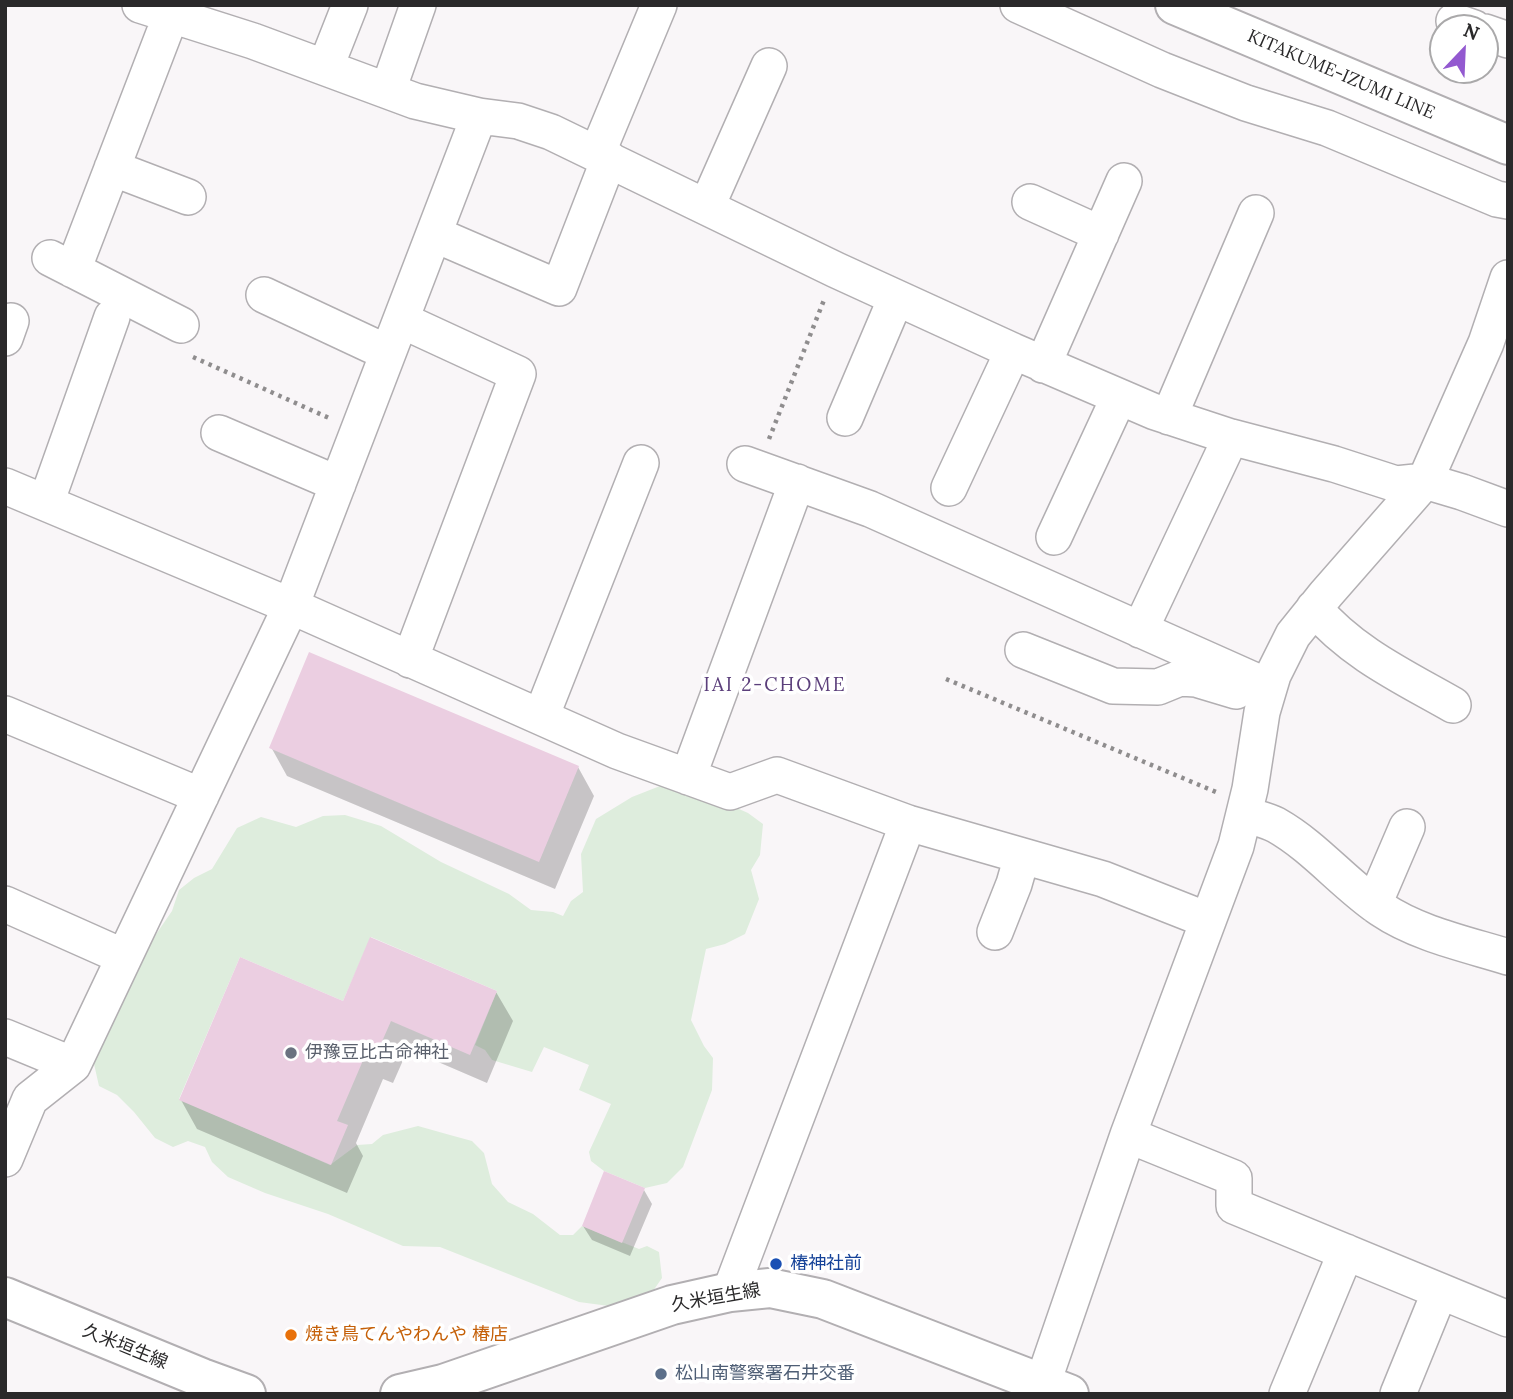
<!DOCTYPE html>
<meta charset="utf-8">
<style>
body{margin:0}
#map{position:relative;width:1513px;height:1399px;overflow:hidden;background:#f9f6f8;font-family:Lora,serif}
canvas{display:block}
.frame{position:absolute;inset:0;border:7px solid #2a292a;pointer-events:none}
.north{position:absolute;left:1429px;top:14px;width:70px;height:70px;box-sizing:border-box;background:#fff;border:2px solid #aaa9aa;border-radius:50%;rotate:23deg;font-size:19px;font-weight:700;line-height:28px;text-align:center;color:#2a292a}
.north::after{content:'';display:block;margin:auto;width:24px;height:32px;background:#9359d0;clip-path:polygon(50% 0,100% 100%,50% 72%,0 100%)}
</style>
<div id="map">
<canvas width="1513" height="1399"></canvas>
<div class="frame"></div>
<div class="north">N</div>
</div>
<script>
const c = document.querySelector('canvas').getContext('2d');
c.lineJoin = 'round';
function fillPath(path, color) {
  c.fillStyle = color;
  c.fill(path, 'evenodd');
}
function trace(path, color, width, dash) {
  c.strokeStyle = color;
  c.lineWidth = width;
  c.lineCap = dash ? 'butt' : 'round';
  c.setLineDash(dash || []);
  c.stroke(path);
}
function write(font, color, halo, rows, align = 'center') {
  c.font = font + ' Lora,"Noto Sans JP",serif';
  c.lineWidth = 7;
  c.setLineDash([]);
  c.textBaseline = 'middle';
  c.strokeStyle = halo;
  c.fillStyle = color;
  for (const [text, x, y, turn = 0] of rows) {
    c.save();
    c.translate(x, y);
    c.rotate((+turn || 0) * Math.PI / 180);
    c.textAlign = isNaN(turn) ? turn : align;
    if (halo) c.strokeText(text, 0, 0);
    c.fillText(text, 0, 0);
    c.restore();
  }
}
const green = new Path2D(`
 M660,786l34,3 54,24 15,11 -3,31 -9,15 8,29 -14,35 -20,10 -19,5 -15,71 13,26 9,12 -1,32 -29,77 -16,16 -22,5 -41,-17 -13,-10 -2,-9 22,-48 -32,-14 10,-25 -45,-18 -12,25 -40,-12 -7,-10 -10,-5 22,-54 -126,-54 -28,64 -103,-44 -61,142 151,66 27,-20 15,-1 11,-9 35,-9 32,9 22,6 12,12 8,31 16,18 25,12 27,21h13l9,-9 57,23 8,-3 12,6 3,26 -9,13 -44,15 -30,-4 -139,-55 -37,-1 -75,-32 -63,-21 -37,-16 -16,-15 -7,-15 -17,-6 -15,6 -18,-9 -21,-26 -17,-17 -18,-9 -5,-22 4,-18 43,-90 31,-45 7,-21 15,-12 18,-9 25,-41 24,-11 35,10 27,-11 22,-1 36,11 60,36 68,32 22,16 22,2 10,4 8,-15 12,-9 -2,-38 15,-35 36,-22z`);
const shadow = new Path2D(`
 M271,747l307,20 16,29 -39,93 -268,-113z
 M496,992l17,29 -26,62 -79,-34 -15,34 -10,-4 -27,64 7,13 -16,37 -150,-64 -16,-29 163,-97z
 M644,1190l8,14 -22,52 -38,-16 -9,-14z`);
const building = new Path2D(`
 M309,652l270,114 -40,96 -270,-114z
 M370,937l127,54 -27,64 -79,-34 -15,34 -9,-4 -30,70 11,4 -17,40 -152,-65 61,-143 103,44z
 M604,1171l41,17 -23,55 -40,-17z`);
const path = new Path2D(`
 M193,357l136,61
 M769,439l55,-139
 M946,679l270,113`);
const minor = new Path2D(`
 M140,5l113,36 162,60 64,15 39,5 33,11 285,138 177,81 142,61 76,25 103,27 62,20 29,-3 37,11 46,17
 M1018,5l144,65 84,33 81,25 170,71 11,2
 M1454,21l20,7
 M1485,32l23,8
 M326,66l24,-61
 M388,90l30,-85
 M597,154l62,-149
 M112,168l76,29
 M1030,202l71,32
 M707,206l62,-140
 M434,234l125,54 50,-129
 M50,258l131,67
 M73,270l98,-255
 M264,295l124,58
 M401,320l117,54 -108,286
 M5,338l6,-17
 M1043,365l81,-184
 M1169,417l87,-204
 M845,418l51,-120
 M219,433l119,51
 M745,464l125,45 399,178
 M5,486l286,120 326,145 113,41 47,-17 131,48 195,56 104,41
 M949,488l64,-137
 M46,503l66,-186
 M1054,537l65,-140
 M1314,608c38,45 90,69 139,97
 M1140,630l91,-193
 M1023,650l90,36 45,1 22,-9 16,1 40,12
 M5,714l196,82
 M541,717l100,-254
 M688,777l109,-295
 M1245,814c10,4 21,6 31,11 39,22 68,59 105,84 37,25 85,35 127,48
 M5,904l119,53
 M1374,904l33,-77
 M995,932l19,-48 8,-28
 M5,1037l68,28
 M1128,1135l106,43v28l274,113
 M5,1159l25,-60 43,-34 218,-459 188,-490
 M730,1292l178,-469
 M1039,1394l89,-259 108,-289 14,-57 12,-77 11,-37 20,-40 33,-41 99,-113 61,-138 22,-65
 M1287,1394l59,-142
 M1398,1394l42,-103`);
const tertiary = new Path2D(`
 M1175,5l333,140`);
const secondary = new Path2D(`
 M5,1297l197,81 44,16
 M400,1394l43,-10 229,-79 58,-13 40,-4 53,11 246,95`);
const markers = [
 [291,1053,7,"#6b7280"],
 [776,1264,7,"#1a4fb4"],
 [291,1335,7,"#e8710a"],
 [661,1374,7,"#5c6f8a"]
];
const streetNames = [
 ["KITAKUME-IZUMI LINE",1341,75,23],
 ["久米垣生線",716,1298,-10],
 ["久米垣生線",125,1347,22]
];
const worshipNames = [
 ["伊豫豆比古命神社",305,1053]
];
const transitNames = [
 ["椿神社前",790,1264]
];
const foodNames = [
 ["焼き鳥てんやわんや 椿店",305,1335]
];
const serviceNames = [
 ["松山南警察署石井交番",675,1374]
];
const neighbourhoodNames = [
 ["IAI 2-CHOME",775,686]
];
fillPath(green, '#deeddd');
fillPath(shadow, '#0003');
fillPath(building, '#ebcee1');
trace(minor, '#b2afb2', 38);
trace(tertiary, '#b2afb2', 42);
trace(secondary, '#b2afb2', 42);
trace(path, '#8f8d8e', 4.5, [3.5, 5]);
trace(minor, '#fff', 35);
trace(tertiary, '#fff', 38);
trace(secondary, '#fff', 38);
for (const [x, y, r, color] of markers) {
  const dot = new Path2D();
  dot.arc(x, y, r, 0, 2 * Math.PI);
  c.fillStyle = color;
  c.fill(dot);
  trace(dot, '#fff', 2.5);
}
write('18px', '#2a292a', '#fff', streetNames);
write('18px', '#5b616d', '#fff', worshipNames, 'left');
write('18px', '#164399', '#fff', transitNames, 'left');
write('18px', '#c56008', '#fff', foodNames, 'left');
write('18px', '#4e5e75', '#fff', serviceNames, 'left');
c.letterSpacing = '2px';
write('19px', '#5b3f7b', '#fff', neighbourhoodNames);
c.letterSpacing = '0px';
</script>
